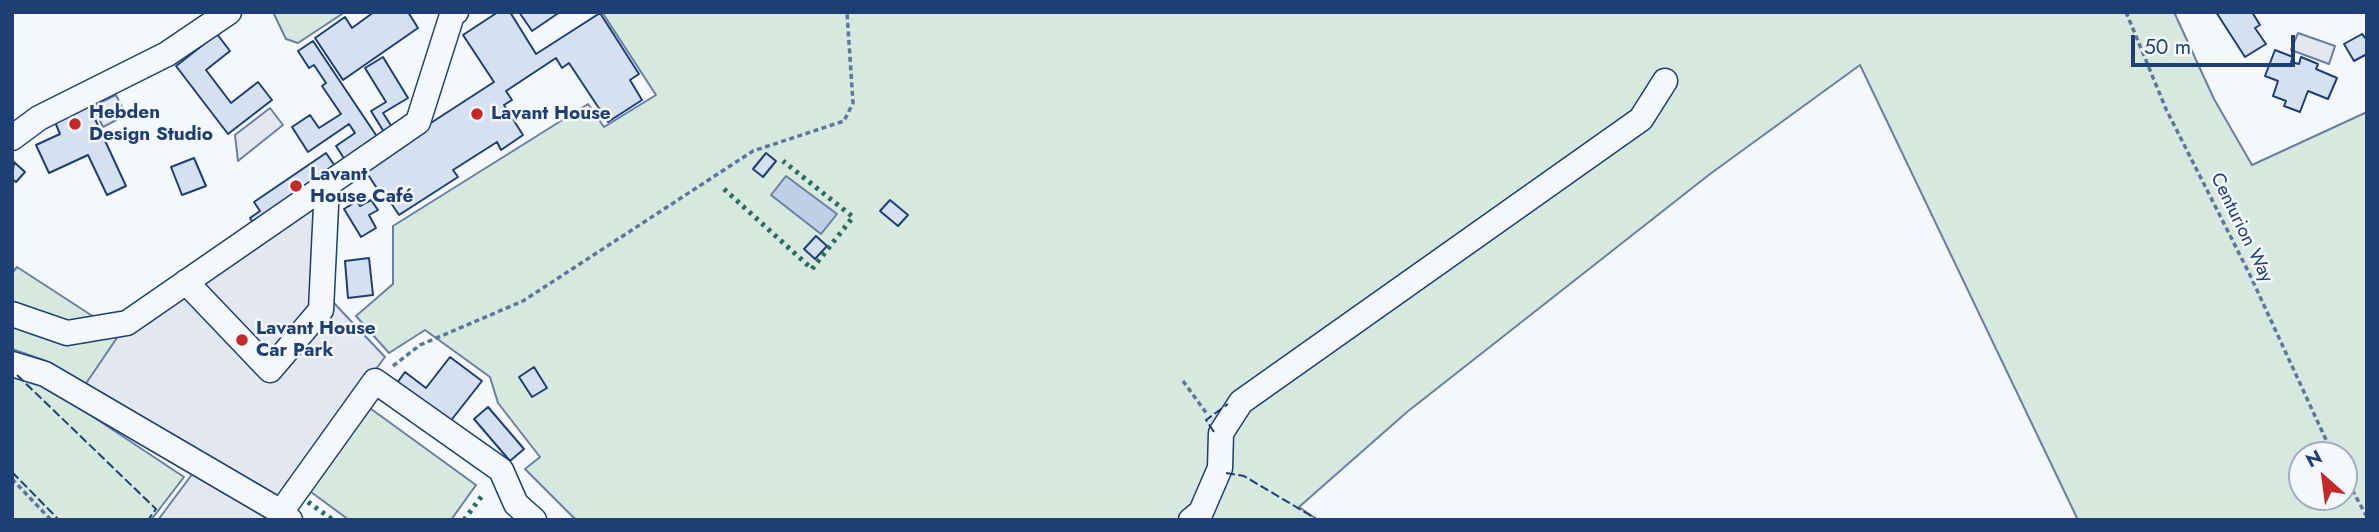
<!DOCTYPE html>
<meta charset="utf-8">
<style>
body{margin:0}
#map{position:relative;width:2379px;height:532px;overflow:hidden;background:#f4f7fb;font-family:Jost,sans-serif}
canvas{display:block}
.frame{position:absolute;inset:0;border:14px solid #1d3f73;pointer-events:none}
.north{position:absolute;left:2288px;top:441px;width:70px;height:70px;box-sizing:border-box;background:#f4f7fb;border:2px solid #9eadc5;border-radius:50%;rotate:332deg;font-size:19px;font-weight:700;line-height:28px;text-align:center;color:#1d3f73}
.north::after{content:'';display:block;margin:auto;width:24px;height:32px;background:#c62828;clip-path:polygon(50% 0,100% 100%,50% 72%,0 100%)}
.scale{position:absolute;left:2131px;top:35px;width:164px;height:32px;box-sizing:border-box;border:4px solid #1d3f73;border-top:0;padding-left:9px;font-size:21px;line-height:24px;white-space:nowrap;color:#1d3f73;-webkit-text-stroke:5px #f4f7fb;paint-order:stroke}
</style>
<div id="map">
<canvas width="2379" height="532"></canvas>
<div class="frame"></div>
<div class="north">N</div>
<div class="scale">50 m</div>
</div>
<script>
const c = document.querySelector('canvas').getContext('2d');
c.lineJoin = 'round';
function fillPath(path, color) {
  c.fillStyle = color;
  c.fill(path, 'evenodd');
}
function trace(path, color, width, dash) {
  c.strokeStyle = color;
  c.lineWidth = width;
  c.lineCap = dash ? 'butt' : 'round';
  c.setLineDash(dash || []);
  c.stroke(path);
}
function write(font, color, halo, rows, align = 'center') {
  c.font = font + ' Jost,sans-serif';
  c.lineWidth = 5;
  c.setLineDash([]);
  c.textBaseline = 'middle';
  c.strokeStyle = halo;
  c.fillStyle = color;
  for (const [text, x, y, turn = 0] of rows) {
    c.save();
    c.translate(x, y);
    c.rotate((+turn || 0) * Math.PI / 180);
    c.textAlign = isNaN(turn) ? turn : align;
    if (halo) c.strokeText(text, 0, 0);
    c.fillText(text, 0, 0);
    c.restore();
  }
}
const green = new Path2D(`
 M273,12h72l-47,31 -12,-4z
 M602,12h1572l40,87 38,66 115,-53v408h-289l-218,-455 -150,109 -303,238 -108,95 19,13h-742l-51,-51 15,-12 -42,-54 -8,-26 -65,-47 -36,23 -33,-37 37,-32v-58l195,-122 16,23 52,-32zM2302,455h42v42h-42z
 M17,267l165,107 95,126 -231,-139 -34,-12v-76z
 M12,363l172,114 -33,43h-139z
 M367,406l109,79 -25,35h-102l-42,-31z`);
const parking = new Path2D(`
 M2298,33l37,13 -6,18 -38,-14z
 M116,95l10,20 -23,12 -10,-21z
 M270,108l13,17 -45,36 -3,-26z
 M327,185l6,117 52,55 -108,143 -9,20h-110l47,-63 -120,-72 42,-62z`);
const water = new Path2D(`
 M786,176l51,38 -16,20 -50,-39z`);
const building = new Path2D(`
 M374,12h34l10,16 -75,52 -28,-42 30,-21 7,11z
 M498,12h12l26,42 64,-41 39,61 -9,6 12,20 -34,22 -39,-59 -7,5 -6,-10 -50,33 6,9 -8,5 19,30 -22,15 -4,-8 -44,28 5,7 -59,38 -16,-24 -3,2 -17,-26 131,-85 -31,-47z
 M519,12h41l-28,19z
 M2216,12h36l8,13 -5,3 11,16 -21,13z
 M217,34l13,17 -24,19 25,33 27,-21 14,18 -44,34 -52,-68z
 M2362,34l5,6v14l-13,7 -10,-17z
 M313,41l67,100 -33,22 -11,-17 19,-13 -6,-9 -41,28 -16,-25 18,-12 9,13 22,-14 -19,-28 4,-3 -12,-18 -5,3 -11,-17z
 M2275,50l18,7 -2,5 8,2 2,-7 17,7 -2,5 21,9 -9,21 -20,-8 -8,21 -16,-6 2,-5 -13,-5 5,-15 -13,-5z
 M383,57l25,41 -25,15 9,14 -8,5 -13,-21 15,-9 -21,-34z
 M89,106l37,80 -19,9 -19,-40 -39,18 -13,-28 24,-11 -5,-12z
 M326,153l11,16 -82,57 -5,-8 10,-7 -6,-9z
 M766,153l10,8 -13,16 -10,-8z
 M194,158l12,28 -24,9 -11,-28z
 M14,162l11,10 -9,10 -4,-3z
 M371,200l7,10 -9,5 7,13 -15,9 -17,-28 13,-8 3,5z
 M890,200l18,15 -10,11 -18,-15z
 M816,236l11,10 -12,13 -11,-10z
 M369,258l4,37 -25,3 -3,-37z
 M450,357l32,24 -33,42 -52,-40 8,-11 21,16z
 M534,367l13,21 -15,9 -13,-20z
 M488,407l36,42 -14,12 -36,-42z`);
const path = new Path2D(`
 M2126,12l40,97 84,166 83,180
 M393,366l27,-21 103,-44 230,-150 91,-30 9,-18 -6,-91
 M1183,381l24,33
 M2344,475l23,42
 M12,479l39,41`);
const minor = new Path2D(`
 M12,138l27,-20 128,-64 62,-42
 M186,282l84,88 51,-60 6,-125
 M12,314l55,19 60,-10 291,-201 34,-107 4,-3
 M12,364l33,10 236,138 9,8
 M281,512l94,-131 126,89 15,34 18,16
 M1191,520l10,-8 19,-44 1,-35 20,-31 400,-283 24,-38`);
const hedge = new Path2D(`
 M724,189l88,80 41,-52 -70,-56
 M308,502l25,18
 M464,520l20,-27`);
const fence = new Path2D(`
 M17,375l139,134 -8,11
 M1214,432l-8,-12 22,-16
 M12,472l47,48
 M1226,473l18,3 74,44`);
const markers = [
 [477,114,7,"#c62828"],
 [75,124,7,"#c62828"],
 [296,186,7,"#c62828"],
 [242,340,7,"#c62828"]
];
const poiNames = [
 ["Hebden",89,113],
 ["Design Studio",89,135],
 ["Lavant House",491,114],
 ["Lavant",310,175],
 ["House Café",310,197],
 ["Lavant House",256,329],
 ["Car Park",256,351]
];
const streetNames = [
 ["Centurion Way",2241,228,64]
];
fillPath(green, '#d7e8df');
trace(green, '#687fa3', 2);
fillPath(parking, '#e3e8f0');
trace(parking, '#687fa3', 2);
fillPath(water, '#bed0e5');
trace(water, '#687fa3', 2);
fillPath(building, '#d5e0f0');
trace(building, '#1d3f73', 2);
trace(minor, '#1d3f73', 27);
trace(path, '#5e769c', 3.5, [5, 3.5]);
trace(minor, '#f4f7fb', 24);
trace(hedge, '#2c6c60', 5, [3.5, 5]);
trace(fence, '#1d3f73', 2, [9, 3.5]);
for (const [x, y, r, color] of markers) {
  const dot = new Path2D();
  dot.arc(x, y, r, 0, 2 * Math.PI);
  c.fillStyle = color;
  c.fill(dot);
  trace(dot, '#f4f7fb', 2.5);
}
write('bold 19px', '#1d3f73', '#f4f7fb', poiNames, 'left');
write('19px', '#1d3f73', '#f4f7fb', streetNames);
</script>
